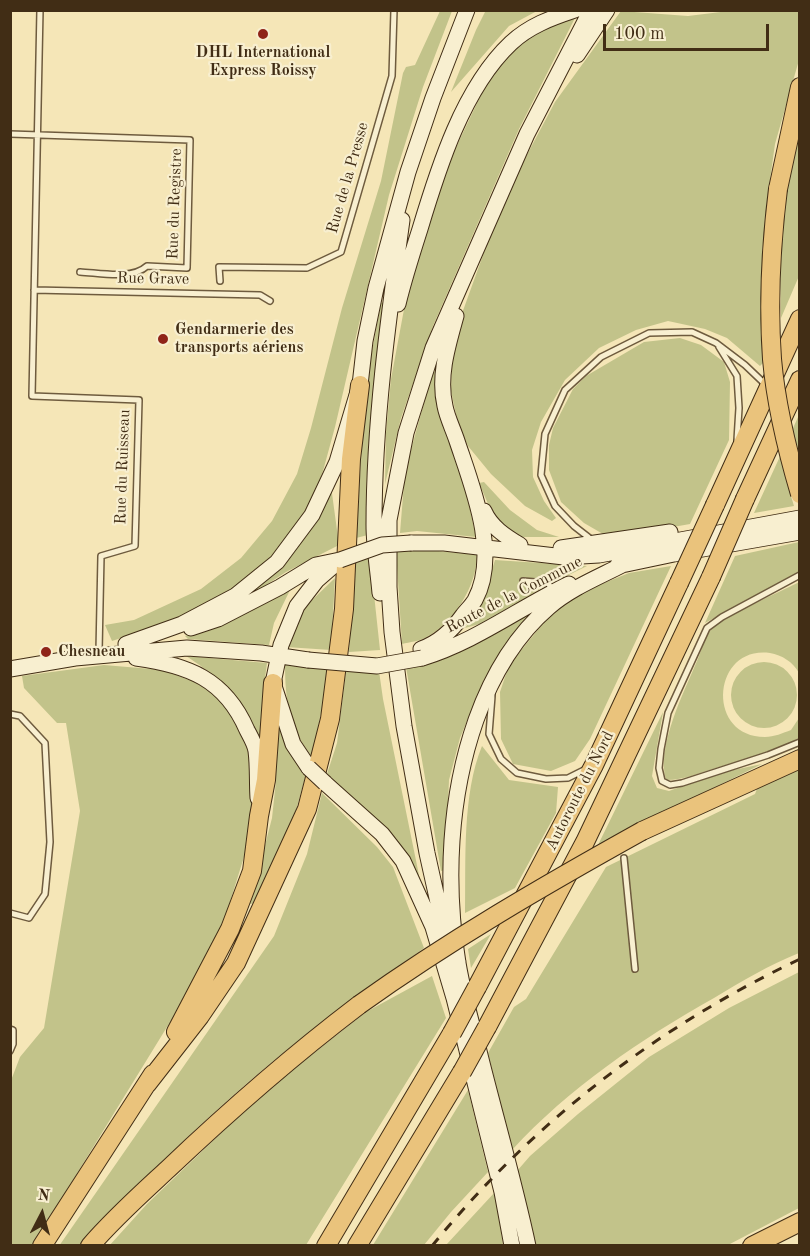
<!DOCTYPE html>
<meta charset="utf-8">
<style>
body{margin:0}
#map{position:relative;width:810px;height:1256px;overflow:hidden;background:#f5e6b7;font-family:"Old Standard TT",serif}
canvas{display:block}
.frame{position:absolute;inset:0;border:12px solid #412d15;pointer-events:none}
.north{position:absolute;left:12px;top:1184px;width:60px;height:60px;-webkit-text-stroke:4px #f8efd0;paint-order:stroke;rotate:6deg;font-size:16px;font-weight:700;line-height:24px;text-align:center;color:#412d15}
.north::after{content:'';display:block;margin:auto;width:21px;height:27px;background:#412d15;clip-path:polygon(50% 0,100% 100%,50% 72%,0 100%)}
.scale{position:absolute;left:603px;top:24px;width:166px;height:27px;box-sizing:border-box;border:3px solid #412d15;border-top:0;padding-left:8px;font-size:18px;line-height:21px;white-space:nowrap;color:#412d15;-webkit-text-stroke:4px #f8efd0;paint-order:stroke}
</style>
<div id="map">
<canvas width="810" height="1256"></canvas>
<div class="frame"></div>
<div class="north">N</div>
<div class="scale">100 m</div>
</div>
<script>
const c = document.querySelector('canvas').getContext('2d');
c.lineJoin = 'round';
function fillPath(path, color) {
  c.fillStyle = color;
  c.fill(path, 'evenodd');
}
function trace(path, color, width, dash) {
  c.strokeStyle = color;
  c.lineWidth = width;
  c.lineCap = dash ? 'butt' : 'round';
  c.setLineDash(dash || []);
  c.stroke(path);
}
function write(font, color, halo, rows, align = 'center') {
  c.font = font + ' "Old Standard TT",serif';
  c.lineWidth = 4.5;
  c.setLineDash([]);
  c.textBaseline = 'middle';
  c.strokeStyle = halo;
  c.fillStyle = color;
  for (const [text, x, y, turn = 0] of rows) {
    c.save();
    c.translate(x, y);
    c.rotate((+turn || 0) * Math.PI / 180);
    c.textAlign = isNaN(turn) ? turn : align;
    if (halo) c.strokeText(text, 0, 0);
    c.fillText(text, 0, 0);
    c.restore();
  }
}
const green = new Path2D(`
 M486,10l51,1 -28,15 -58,66 25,-62z
 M737,10l62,1v49l-24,84 -8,57 -5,53 2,108 -4,4 -33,-28 -22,-9 -37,-8 -32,9 -37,18 -34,32 -24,42 -9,28 1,27 11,24 12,17 -4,3 -27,-15 -34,-32 -23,-28 -10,-22 -7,-33 1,-39 8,-33 27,-75 34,-78 34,-64 66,-91 67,5z
 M440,11h12l-29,76 -34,108 -54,232 -12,44 -13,35 -41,53 -27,25 -69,37 -61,20 -7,-16 29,-5 67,-31 40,-31 31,-37 25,-47 14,-46 31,-120 39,-127 22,-108 3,-6 9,-2z
 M575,18l-56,111 -86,197 -32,92 -16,66 1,-51 5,-54 14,-75 36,-125 47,-99 23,-29 32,-22z
 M799,116v160l-18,42 -1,-65 6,-64z
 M386,302c-10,75 -24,158 -18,233l-12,3 10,-155 15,-80z
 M680,338l21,7 23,17 6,20 -1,58 -39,84 -68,12 -19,-2 -19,-11 -23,-21 -12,-32v-25l4,-17 20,-39 13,-13 58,-34z
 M433,371l4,2 2,35 28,88 9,41 -59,-6 -17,2 5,-62z
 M799,415v69l-11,2 6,20 -40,7z
 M484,482l26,28 27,20 22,7h-40l-24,-17 -16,-37z
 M331,486l8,59 -53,27 -43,28 -3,-3z
 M799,542v30l-94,51 30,-67z
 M419,549l58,6c0,31 -24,69 -52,83 -6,3 -15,4 -23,6l-6,-94z
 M370,557l10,93 -31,2 4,-88z
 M495,560l92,6 -47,23 -57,34 -18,5c17,-20 22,-43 30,-68z
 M671,566l-81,173 -15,22 -24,10 -38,-7 -12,-25 -1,-47 9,-27 41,-50 34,-24 45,-18z
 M335,578l-4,72 -45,-3 8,-23 15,-21z
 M799,582v91c-6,-11 -17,-18 -29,-20 -58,-8 -65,84 -5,84 9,0 18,-4 26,-7l8,-12v20c-26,14 -55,21 -83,30 -18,5 -31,12 -50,12 -10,-33 18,-88 31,-119 4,-9 7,-22 13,-30 10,-13 72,-40 89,-49z
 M291,588l-17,35 -5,22 -81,-6 -3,-3 60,-23z
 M531,610l-50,77 -21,51 -11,42 -4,90 -4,1 -35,-204z
 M186,656l81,7 -4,31 -1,72c-3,-16 -5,-34 -13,-49 -14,-26 -38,-45 -63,-61z
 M731 695a33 33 0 1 1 66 0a33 33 0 1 1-66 0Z
 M285,664l45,5 -18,88c-23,-30 -27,-57 -27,-93z
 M104,665l59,5 39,15 24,18 16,28 9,30 3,49 -6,34 -23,74 -30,69 -28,40 -134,218h-22l-1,-162 10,-26 24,-29 36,-217 -14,-88h-9l-33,-35 -2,-12z
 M346,671h33l4,28 38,186 -15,-33 -18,-23 -62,-52 11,-34z
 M663,712l-11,64 5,12 12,3 50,-18 43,-9 -164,81z
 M276,721l8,19 22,34 -14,51 -36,78 -6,1 22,-86 4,-37z
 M482,746l27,34 49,7 -2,26 -41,75 -50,25c1,-53 -3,-118 17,-167z
 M799,769v184c-30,12 -57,28 -85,45 -73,41 -145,90 -202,152l-24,-97 26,-46 12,-8 80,-132 149,-73 3,-8z
 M322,793l55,54 16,20 31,81c-39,29 -79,57 -117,86 -81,63 -156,136 -226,211l-22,1 215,-310 33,-82z
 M491,934l-20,34 -3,-19z
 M799,972v236l-71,37h-193l-18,-74 13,-15 48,-42 71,-57 80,-49z
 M432,976l14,42 -140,227 -197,1 38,-42 116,-111 103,-81z
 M468,1090l20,82 -37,40 -27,33h-51z
 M495,1192l8,53 -57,1v-1z`);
const lane = new Path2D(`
 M40,10l-8,386 107,4 -4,146 -34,10 -2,95
 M10,134l180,6 -3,128 -40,-2c-15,14 -47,7 -67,6
 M220,281l-1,-14 88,1 34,-16 51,-176 2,-66
 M34,290l226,5 10,6
 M719,347l18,29 2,32 -2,32
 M592,540l-18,-14 -19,-20 -14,-31 4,-41 20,-44 36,-33 48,-24 43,-1 24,11 29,22 21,20
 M800,575l-78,42 -15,11 -39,85 -7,36 -2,19 3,13 8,4 12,-2 86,-28 32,-13
 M523,581l25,2 5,8
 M492,696l-3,38 12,25 16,14 29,6 22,-1 18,-9
 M10,714l10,2 25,27 5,99 -5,52 -16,24 -19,-5
 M624,858l11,111
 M10,1029l3,1v14l-3,7`);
const secondary = new Path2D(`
 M577,55l30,-45
 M398,304c6,-25 14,-50 22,-75 18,-60 43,-141 91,-186 18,-17 40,-25 64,-33
 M484,511c7,16 21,25 36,34
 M411,543h33l120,14 35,-2 201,-37
 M561,548l109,-16
 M617,566l57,-12 126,-22
 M380,593c-2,-23 -6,-46 -6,-68 0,-103 14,-204 28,-305
 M191,628l27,-9 62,-32 36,-22 24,-5
 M126,644l56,-20 53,-28 42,-34 35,-47 25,-53 23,-77 5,-44 11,-53 32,-116 25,-74 34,-88
 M421,649c17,-6 32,-20 42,-34 4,-5 9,-10 12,-15 25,-46 -3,-114 -18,-159 -4,-12 -10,-24 -12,-35 -7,-30 3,-61 11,-90
 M136,658c52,7 89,21 111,72 3,6 8,14 9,21 2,15 1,32 2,47
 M422,658c53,-16 97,-50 147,-74
 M10,669l65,-11 112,-10 74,5 47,7
 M309,768l-16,-24 -20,-61 8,-38 16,-39 20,-26 23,-20
 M325,783l57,51 21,27 30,66 21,71 48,194 10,54
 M458,962l-13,-28 -18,-81 -23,-127 -12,-94 -3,-45v-67l17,-87 27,-85 94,-214 64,-124
 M528,1246c-14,-66 -33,-130 -49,-195 -8,-29 -16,-58 -21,-88 -13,-80 -9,-166 18,-243 15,-42 38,-83 73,-113 22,-19 50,-30 75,-43`);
const highway = new Path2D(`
 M778,189l22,-102
 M745,499l55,-119
 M715,505l85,-186
 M642,831l158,-72
 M477,987l117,-222 85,-182
 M487,1027l98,-185 126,-265
 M176,1032l54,-103 22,-58 7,-55 7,-36 7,-97
 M147,1084l53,-68 36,-53 71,-154 23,-90 14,-110 7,-150 9,-74
 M42,1246l111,-172
 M90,1246c24,-28 51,-52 78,-77 61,-58 124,-113 191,-164
 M326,1246l126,-213
 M357,1246l105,-174
 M752,1246l48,-24`);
const rail = new Path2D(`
 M432,1246c101,-124 225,-219 368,-287`);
const secondaryBridge = new Path2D(`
 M340,560l42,-15 29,-2
 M308,660l69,6 45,-8
 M309,768l16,15`);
const highwayBridge = new Path2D(`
 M778,189c-7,56 -10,113 -6,170 4,46 15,91 28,135
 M711,577l34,-78
 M679,583l36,-78
 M359,1005c91,-65 186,-120 283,-174
 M452,1033l25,-46
 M462,1072l25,-45`);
const markers = [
 [263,34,6,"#8f2418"],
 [163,339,6,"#8f2418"],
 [46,652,6,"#8f2418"]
];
const poiNames = [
 ["DHL International",263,53,"center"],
 ["Express Roissy",263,71,"center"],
 ["Gendarmerie des",175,330],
 ["transports aériens",175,348],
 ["Chesneau",58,652]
];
const streetNames = [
 ["Rue de la Presse",348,178,-74],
 ["Rue du Registre",175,204,-88],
 ["Rue Grave",153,279,1],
 ["Rue du Ruisseau",123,467,-88],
 ["Route de la Commune",514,595,-27],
 ["Autoroute du Nord",580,791,-63]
];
fillPath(green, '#c2c38a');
trace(lane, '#6e5b3e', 8);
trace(secondary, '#412d15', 17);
trace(highway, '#412d15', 20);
trace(lane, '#f8efd0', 5);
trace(secondary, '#f8efd0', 15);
trace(highway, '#eac37c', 18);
trace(rail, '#412d15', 3, [10, 10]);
trace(secondaryBridge, '#412d15', 17, []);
trace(highwayBridge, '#412d15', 20, []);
trace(secondaryBridge, '#f8efd0', 15);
trace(highwayBridge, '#eac37c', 18);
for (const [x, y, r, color] of markers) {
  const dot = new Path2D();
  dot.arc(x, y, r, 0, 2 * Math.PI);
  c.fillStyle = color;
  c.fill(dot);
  trace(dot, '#f8efd0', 2);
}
write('bold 16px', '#412d15', '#f8efd0', poiNames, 'left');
write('16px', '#412d15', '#f8efd0', streetNames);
</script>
